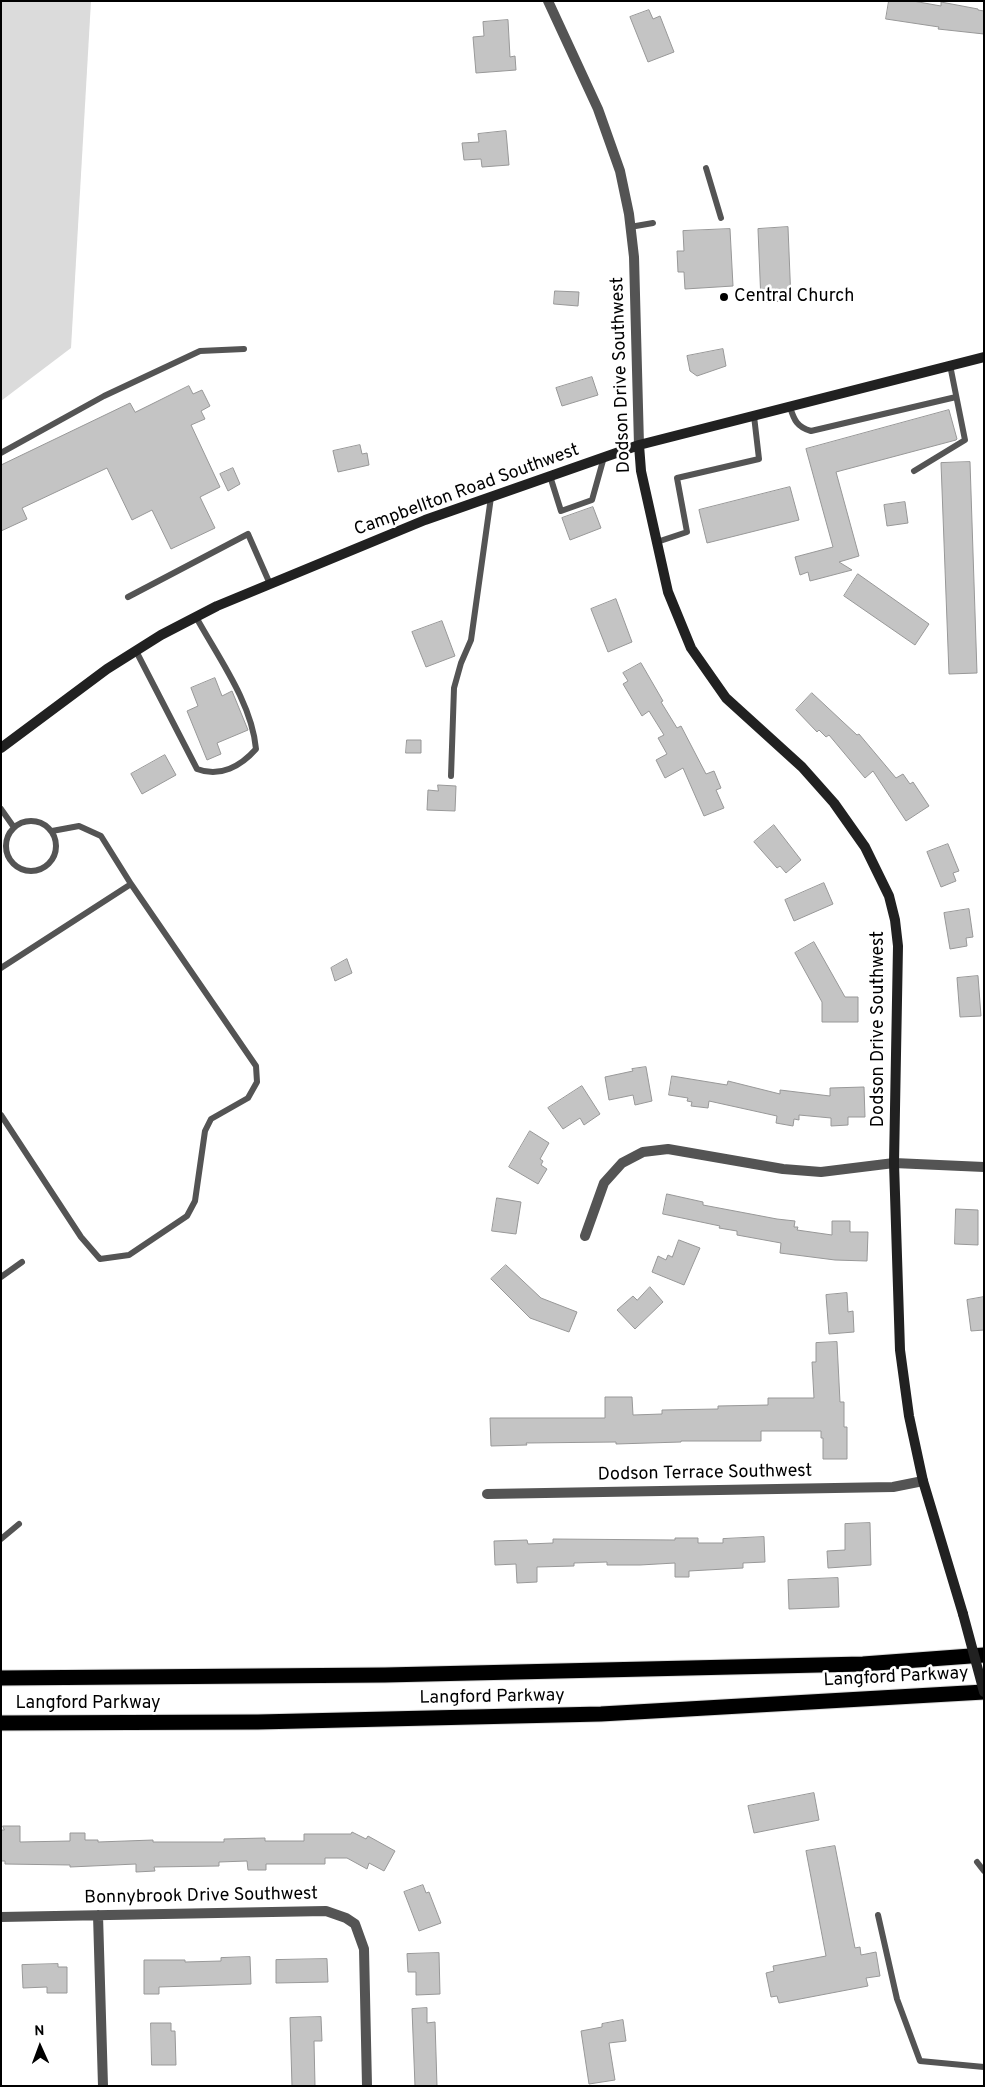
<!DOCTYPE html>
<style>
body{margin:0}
#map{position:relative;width:985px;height:2087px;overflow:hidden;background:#fff;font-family:Overpass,sans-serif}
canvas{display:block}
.frame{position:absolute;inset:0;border:2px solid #000;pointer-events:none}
.north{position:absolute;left:15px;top:2022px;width:50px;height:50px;-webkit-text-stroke:4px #fff;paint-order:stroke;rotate:358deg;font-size:14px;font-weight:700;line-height:20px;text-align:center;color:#000}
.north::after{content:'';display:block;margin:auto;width:18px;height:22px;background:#000;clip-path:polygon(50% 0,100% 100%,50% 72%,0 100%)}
</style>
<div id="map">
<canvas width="985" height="2087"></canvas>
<div class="frame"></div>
<div class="north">N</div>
</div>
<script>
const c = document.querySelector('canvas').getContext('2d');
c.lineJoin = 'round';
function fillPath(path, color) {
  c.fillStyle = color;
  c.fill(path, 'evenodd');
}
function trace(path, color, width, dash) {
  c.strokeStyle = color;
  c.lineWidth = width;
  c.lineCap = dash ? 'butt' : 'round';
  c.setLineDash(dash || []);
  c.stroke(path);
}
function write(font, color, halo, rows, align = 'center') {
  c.font = font + ' Overpass,sans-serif';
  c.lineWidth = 5;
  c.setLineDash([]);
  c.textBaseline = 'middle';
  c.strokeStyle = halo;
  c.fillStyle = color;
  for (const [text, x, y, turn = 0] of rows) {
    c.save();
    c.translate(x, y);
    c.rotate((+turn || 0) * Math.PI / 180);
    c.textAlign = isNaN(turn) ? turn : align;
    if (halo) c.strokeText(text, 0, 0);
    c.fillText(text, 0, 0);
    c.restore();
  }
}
const green = new Path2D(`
 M1,1h90l-20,347 -70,53z`);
const building = new Path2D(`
 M889,1h24l28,5v-4l37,7v1l6,1v23l-46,-5 1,-2 -53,-8z
 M649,10l4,9 7,-3 14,36 -26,10 -18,-45z
 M508,20l2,37 5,-1 1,14 -40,3 -3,-36 11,-1 -1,-14z
 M506,131l3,34 -27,2 -1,-8 -17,1 -2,-17 17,-1 -1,-8z
 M788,227l3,74 -30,1 -3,-73z
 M730,229l3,57 -48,3 -1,-17h-6l-1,-21h7l-1,-20z
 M555,291l24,1 -1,14 -24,-2z
 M723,349l3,17 -29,10 -7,-5 -3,-15z
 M592,377l6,18 -36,11 -6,-18z
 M189,386l4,8 9,-4 8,16 -9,5 4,8 -14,6 29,62 -20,10 15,31 -44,21 -19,-39 -20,10 -25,-52 -85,40 5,11 -26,12v-66l129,-62 5,9z
 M949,410l8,29 -1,1 -120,32 23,84 -20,6 13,8 -42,11 -2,-9 -8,3 -5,-18 38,-10 -27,-98z
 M360,445l2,9 5,-1 2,12 -31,7 -5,-21z
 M970,462l7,211 -28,1 -8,-211z
 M233,468l7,16 -12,7 -8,-17z
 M790,487l9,33 -92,23 -8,-33z
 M905,502l3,21 -21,3 -3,-21z
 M593,507l8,21 -31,12 -8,-22z
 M858,574l71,50 -14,21 -71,-49z
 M616,599l16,43 -24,10 -17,-43z
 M442,621l13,35 -29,11 -14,-35z
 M641,663l22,38 -2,1 16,26 4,-2 25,48 8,-3 7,17 -5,2 8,18 -20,8 -21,-48 -18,10 -9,-18 11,-6 -9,-16 6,-3 -15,-24 -7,5 -19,-32 5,-3 -5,-8z
 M215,678l7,18 10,-5 16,39 -31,13 4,11 -14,6 -20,-49 11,-5 -7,-18z
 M812,693l45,42 2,-1 37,44 7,-4 7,10 3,-2 16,24 -23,15 -33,-50 -8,7 -36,-43 -3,2 -7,-7 -2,2 -21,-22z
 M407,740h14v13h-15z
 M165,755l11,20 -34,19 -11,-20z
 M438,785l18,1 -1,25 -28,-1 1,-20 10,1z
 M774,825l27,35 -15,13 -6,-7 -3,2 -23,-26z
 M948,844l11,27 -6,2 3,8 -15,6 -14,-35z
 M824,883l9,21 -39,17 -9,-21z
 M969,909l4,28 -7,1 1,8 -17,3 -6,-36z
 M814,942l31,55h13v25h-36v-20l-27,-49z
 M347,959l5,14 -17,8 -4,-13z
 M978,976l3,40 -21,1 -3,-39z
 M646,1067l6,34 -17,4 -2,-10 -24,5 -4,-23 28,-6 -1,-2z
 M672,1076l55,9 1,-4 52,13v-4l50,6v-8l34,-1 1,30h-17v8l-17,1v-8l-32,-3v5l-5,-1 -1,7 -17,-3 1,-7 -68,-15 -1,7 -17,-2 1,-4 -5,-1 1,-3 -19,-3z
 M582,1086l18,28 -16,11 -4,-7 -17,11 -15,-21z
 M530,1131l19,12 -9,16 3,2 -2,4 6,4 -9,15 -29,-17z
 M667,1194l36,8v3l74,14 18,2 -1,6h4l-1,3 35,5v-14h18v11h18l-1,29 -32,-1 -55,-7 1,-10 -44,-8v-4l-18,-3 1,-2 -57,-12z
 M497,1198l24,4 -5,32 -24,-3z
 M956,1209l22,1v35l-23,-1z
 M679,1240l21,8 -16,37 -32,-13 6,-16 8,4 2,-5 4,2z
 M506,1265l35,33 36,14 -8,20 -39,-14 -39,-39z
 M650,1287l13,15 -28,27 -18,-19 16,-14 4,4z
 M847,1293l1,19 5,-1 1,21 -25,2 -3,-39z
 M984,1297v33l-13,1 -4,-31z
 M837,1342l3,60h4v25h3v32h-24v-21h-2v-7h-60v10h-80v1l-65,2v-2l-90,1 1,2 -36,1 -1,-28h115v-21h27l1,18 29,-1v-4l56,-1v-3l50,-1v-7h46l-2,-36h4v-19z
 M870,1523l1,42 -43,3 -1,-17 18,-1v-26z
 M764,1537l1,25 -22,1v5l-54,3v6h-14v-14l-35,2h-33v-3l-33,1v3l-37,1v15l-20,1 -1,-19 -21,1 -1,-24 33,-1 1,4 25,-1v-4l122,1v-2h23v5h25v-4z
 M838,1578l1,29 -50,2 -1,-29z
 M814,1793l5,27 -65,13 -6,-27z
 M3,1826h17v16l50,-1v-8h15v7h13v2l55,-2v2h71v-3l41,-1v3h39v-7h47l1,-2 14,7 2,-3 27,15 -11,20 -15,-8 -2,6 -20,-11h-22v6h-59v6h-18l-1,-9 -28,1v4l-65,1 1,4 -19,1v-8l-66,3v-2l-65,-1v-3h-4v-31h3z
 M835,1846l20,102 5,-1 1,8 15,-3 4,24 -14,2 2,8 -89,17 -2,-7 -6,1 -5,-24 8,-2 -1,-5 53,-10 -20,-105z
 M423,1885l3,8 3,-1 12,31 -22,8 -15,-39z
 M439,1953l1,41 -24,1v-23h-8l-1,-18z
 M250,1957l1,27 -92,3v7h-15v-34h41v2l36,-1v-3z
 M327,1959l1,23 -52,1v-23z
 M58,1964v3h9v26h-20v-6l-24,1 -1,-23z
 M427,2008v15l8,-1 2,64h-22l-3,-77z
 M321,2017l1,24h-8l1,45h-23l-2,-68z
 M623,2020l3,21 -17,2 6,37 -26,4 -8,-53 21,-4v-3z
 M151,2023h20v8h4l1,34h-24z`);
const lane = new Path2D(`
 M706,168l15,50
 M630,227l23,-4
 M790,407c4,13 7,20 21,24l145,-34
 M1,453l103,-57 96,-45 44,-2
 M914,471l51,-31 -15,-75
 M550,476l11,35 31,-11 12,-43
 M657,542l30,-10 -10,-54 82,-19 -5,-43
 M128,597l120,-63 22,50
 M136,651l61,118c23,9 44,-3 59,-20 -4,-46 -38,-92 -60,-132
 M451,776l3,-88 7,-25 10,-23 20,-143
 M1,809l12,17
 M6 846a25 25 0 1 1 50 0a25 25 0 1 1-50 0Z
 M1,968l130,-84
 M1,1115l80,122 19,22 29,-4 58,-39 8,-15 10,-70 6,-12 37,-21 9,-16 -1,-16 -125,-182 -30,-48 -22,-10 -27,5
 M1,1277l21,-15
 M1,1539l18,-15
 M977,1862l7,9
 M878,1915l19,84 23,62 64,6`);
const street = new Path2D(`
 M548,1l50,108 22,62 9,43 5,43 5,188
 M585,1236l19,-53 18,-20 21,-11 25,-3 115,20 38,3 73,-9 90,4
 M487,1494l406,-7 30,-6
 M98,1915l5,171
 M1,1917l325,-6 20,7 9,6 9,25 3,137`);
const secondary = new Path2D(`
 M639,445l2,26 27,121 23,56 35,50 76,69 32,36 31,44 24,49 6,24 3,26 -4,217 6,187 9,66 14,65 40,133
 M1,748l106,-79 54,-34 56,-29 208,-86 214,-75 345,-88`);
const highway = new Path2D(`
 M1,1678l384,-3 478,-11 121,-9
 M1,1723l257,-1 343,-8 383,-22`);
const secondaryBridge = new Path2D(`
 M963,1614l21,78`);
const markers = [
 [724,297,5,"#000"]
];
const poiNames = [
 ["Central Church",734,297]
];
const streetNames = [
 ["Dodson Drive Southwest",622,375,-92],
 ["Campbellton Road Southwest",467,491,-20],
 ["Dodson Drive Southwest",879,1029,-90],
 ["Dodson Terrace Southwest",705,1474,-1],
 ["Langford Parkway",896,1678,-3],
 ["Langford Parkway",492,1698,-1],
 ["Langford Parkway",88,1704],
 ["Bonnybrook Drive Southwest",201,1897,-1]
];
fillPath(green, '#dbdbdb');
fillPath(building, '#c4c4c4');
trace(building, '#989898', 1);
trace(highway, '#dbdbdb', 17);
trace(lane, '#545454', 6);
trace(street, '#545454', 10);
trace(secondary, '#212121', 10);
trace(highway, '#000', 15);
trace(secondaryBridge, '#212121', 10);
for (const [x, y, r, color] of markers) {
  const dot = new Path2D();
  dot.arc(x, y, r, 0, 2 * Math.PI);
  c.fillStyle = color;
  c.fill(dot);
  trace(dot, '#fff', 2);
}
write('18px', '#000', '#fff', poiNames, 'left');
write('18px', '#000', '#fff', streetNames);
</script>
